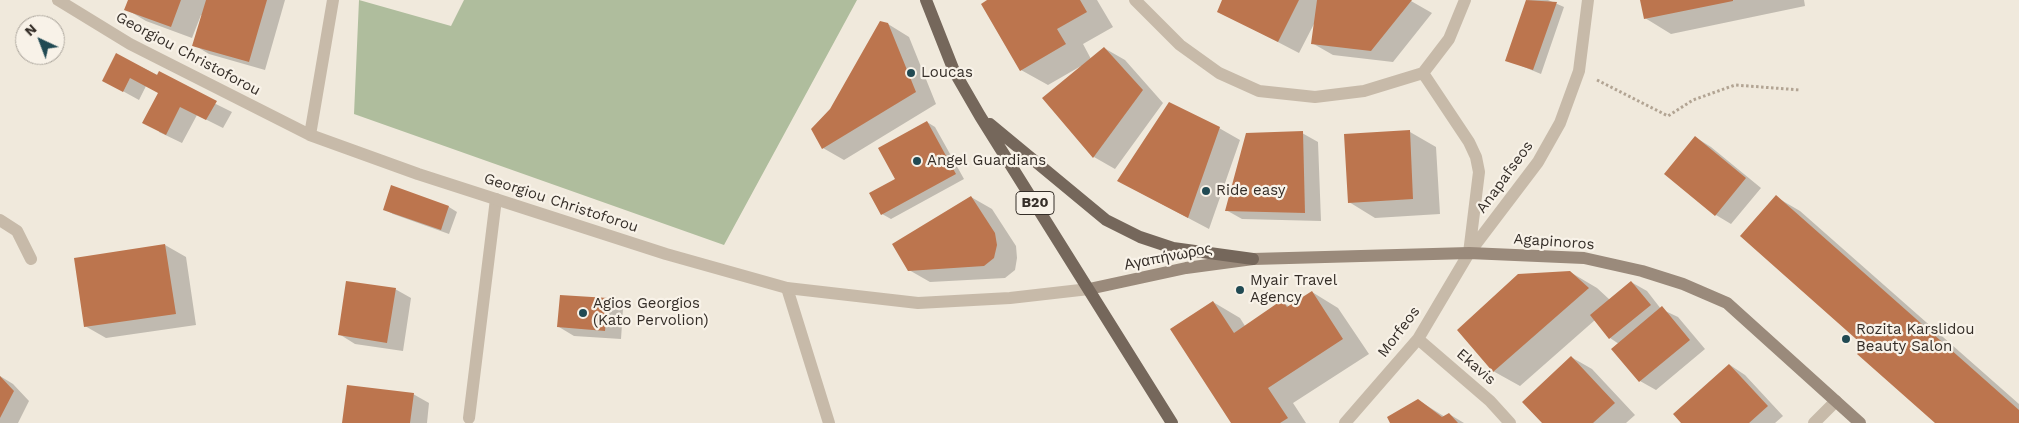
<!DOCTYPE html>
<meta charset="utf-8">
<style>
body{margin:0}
#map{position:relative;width:2019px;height:423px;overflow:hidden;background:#f0e9dc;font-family:"Work Sans",sans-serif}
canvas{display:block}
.north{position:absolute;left:15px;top:15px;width:50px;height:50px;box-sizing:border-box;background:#f8f2e8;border:1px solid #aaa49b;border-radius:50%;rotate:317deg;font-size:14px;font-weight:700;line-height:20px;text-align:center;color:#352e28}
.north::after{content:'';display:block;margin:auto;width:18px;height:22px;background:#214a53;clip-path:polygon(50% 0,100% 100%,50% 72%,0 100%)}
</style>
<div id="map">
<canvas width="2019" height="423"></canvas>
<div class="north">N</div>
</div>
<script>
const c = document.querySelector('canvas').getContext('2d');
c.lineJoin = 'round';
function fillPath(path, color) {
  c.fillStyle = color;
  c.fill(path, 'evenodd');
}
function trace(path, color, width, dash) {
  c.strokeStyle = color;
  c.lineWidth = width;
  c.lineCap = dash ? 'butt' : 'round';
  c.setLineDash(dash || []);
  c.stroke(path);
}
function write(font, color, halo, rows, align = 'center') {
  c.font = font + ' "Work Sans",sans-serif';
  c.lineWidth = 4.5;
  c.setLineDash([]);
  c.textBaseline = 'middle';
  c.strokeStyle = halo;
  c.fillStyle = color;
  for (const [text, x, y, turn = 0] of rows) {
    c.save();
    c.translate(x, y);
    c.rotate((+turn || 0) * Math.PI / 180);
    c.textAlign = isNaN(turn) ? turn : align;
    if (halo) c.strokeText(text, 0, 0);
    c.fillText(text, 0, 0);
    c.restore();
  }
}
const green = new Path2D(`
 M359,0l92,26 13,-26h393l-133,245 -370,-131z`);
const shadow = new Path2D(`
 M129,0h156l-20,70 -56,-16 -15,-9 8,-30h-1l-9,23 -46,-17 -20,-12z
 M990,0h107l16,27 -30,17 8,15 13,-11 21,12 38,43 -48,66 -21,-12 -50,-59 38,-31 -1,-1 -33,19 -27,-15z
 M1224,0h178l9,1 21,12 -39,49 -60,-7 -21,-12 3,-21 -16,31 -81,-42z
 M1528,0h20l16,7 -23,67 -34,-14z
 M1641,0h163l1,6 -134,28 -26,-16z
 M888,24l21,13 27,67 -92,56 -21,-12 8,-38z
 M117,55l115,57 -9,16 -26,-13 -15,28 -23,-11v-39l-13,-7 -7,14 -20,-11z
 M927,122l8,5 29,52 -73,40 -9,-5 -11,-21 25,-14z
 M1219,128l21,12 -31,89 -70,-37z
 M1410,132l26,15 4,67 -65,4 -26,-16z
 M1302,133l16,9 3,79 -79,-2 -16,-9z
 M1695,137l16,10 50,41 -30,36 -15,-9 -51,-41z
 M392,187l57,20 8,5 -8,22 -56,-20 -9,-5z
 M971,197l21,12 24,37 1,12 -2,12 -10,8 -75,4 -21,-12z
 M1776,197l24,14 219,193v19h-82z
 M165,245l21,12 10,68 -90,13 -21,-12z
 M1570,272l27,16 13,12 21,-18 16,9 14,18 17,8 27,32 -49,41 -16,-9 -21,-37 -9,-6 -15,-18 -75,66 -27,-15z
 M395,289l16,9 -8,53 -48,-7 -16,-10z
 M1312,292l26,16 31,46 -76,49 13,20h-73l-20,-121 27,16 5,8 37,-24 8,5z
 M608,300l15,9 -2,30 -47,-3 -15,-9z
 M1571,357l21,12 43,46 -9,8h-83z
 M1730,365l15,10 38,41 -8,7h-92z
 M0,376l13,8 16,17 -11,22h-18z
 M413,394l16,9 -2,20h-84z
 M1418,400l27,17 4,-3 15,9h-72z`);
const building = new Path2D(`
 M128,0h53l-10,27 -47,-17z
 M206,0h61l-18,62 -57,-16z
 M987,0h93l7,12 -30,17 9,15 -46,27 -39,-67z
 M1222,0h77l-21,42 -61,-30z
 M1317,0h95l-41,51 -60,-7z
 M1526,0l31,2 -24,68 -28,-9z
 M1640,0h93v1l-89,18z
 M880,21l8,2 28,69 -94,57 -11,-20 19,-20z
 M1104,47l39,43 -50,68 -51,-60z
 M116,53l41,22 2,-4 58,30 -11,19 -26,-13 -14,28 -24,-12 16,-30 -28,-15 -7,14 -21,-11z
 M1169,102l51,25 -32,91 -71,-37z
 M927,121l29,53 -75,41 -12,-22 26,-14 -17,-31z
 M1410,130l3,69 -65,4 -4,-69z
 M1303,131l2,82 -80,-2 21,-78z
 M1695,136l51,42 -31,38 -51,-42z
 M391,185l58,21 -8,24 -58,-20z
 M1776,195l243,215v13h-84l-78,-69 7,-8 -124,-110z
 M971,196l24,37 2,12 -3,13 -10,8 -76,5 -16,-27z
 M165,244l11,70 -92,13 -10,-69z
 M1570,271l19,17 -96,84 -36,-42 61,-56z
 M346,281l50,7 -9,55 -49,-8z
 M1631,281l20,24 -42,34 -19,-24z
 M1312,291l31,48 -75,49 20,30 -8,5h-49l-61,-94 43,-28 21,32 48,-33 5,7z
 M560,295l48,3 -3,33 -48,-4z
 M1662,306l28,34 -51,42 -28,-33z
 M1571,356l44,47 -22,20h-51l-20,-21z
 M1729,364l39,42 -19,17h-68l-8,-9z
 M0,376l14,15 -14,27z
 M347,385l67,8 -4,30h-68z
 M1418,399l24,18 7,-4 9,10h-68l-3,-6z`);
const path = new Path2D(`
 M1597,80l71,36 25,-16 42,-15 65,5`);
const lane = new Path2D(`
 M787,288l42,135
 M469,418l27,-219`);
const street = new Path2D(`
 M58,0l72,44 180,91 108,39 248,80 121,34 131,15 92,-5 79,-9
 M1135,0l45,45 39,28 40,18 56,6 49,-6 59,-18
 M1423,73l46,69 7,15 3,15 -10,81
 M1423,73l26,-34 16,-39
 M310,135l23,-135
 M0,220l17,11 14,28
 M1418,339l72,62 20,22
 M1345,423l73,-84 51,-86 69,-91 22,-39 19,-52 9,-71
 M1814,423l22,-22`);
const secondary = new Path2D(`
 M1089,289l97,-21 67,-9 216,-6 115,5 58,13 41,13 44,19 133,120`);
const primary = new Path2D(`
 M926,0l28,71 26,45 192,307
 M990,124l116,96 34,17 33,11 80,11`);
const markers = [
 [911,73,5,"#214a53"],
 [917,161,5,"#214a53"],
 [1206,191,5,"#214a53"],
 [1240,290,5,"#214a53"],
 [583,313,5,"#214a53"],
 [1846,339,5,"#214a53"]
];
const shields = [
 [1035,203,38]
];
const shieldNames = [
 ["B20",1035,203]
];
const streetNames = [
 ["Georgiou Christoforou",188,54,28],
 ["Anapafseos",1505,177,-54],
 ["Georgiou Christoforou",561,203,18],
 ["Agapinoros",1554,242,4],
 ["Αγαπήνωρος",1168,257,-11],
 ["Morfeos",1399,332,-53],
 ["Ekavis",1476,367,41]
];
const poiNames = [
 ["Loucas",921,73],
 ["Angel Guardians",927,161],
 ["Ride easy",1216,191],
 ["Myair Travel",1250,281],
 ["Agency",1250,298],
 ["Agios Georgios",593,304],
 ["(Kato Pervolion)",593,321],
 ["Rozita Karslidou",1856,330],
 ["Beauty Salon",1856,347]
];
fillPath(green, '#afbd9d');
fillPath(shadow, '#0003');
fillPath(building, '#bc754e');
trace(path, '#b2a493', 3, [2.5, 2.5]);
trace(lane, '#c7baa9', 12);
trace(street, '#c7baa9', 12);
trace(secondary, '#9a8a7b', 12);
trace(primary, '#75675b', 12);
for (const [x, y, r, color] of markers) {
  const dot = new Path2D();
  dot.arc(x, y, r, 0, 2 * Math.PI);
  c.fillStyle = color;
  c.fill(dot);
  trace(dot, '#f8f2e8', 2);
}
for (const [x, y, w] of shields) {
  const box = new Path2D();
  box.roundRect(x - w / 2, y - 11.5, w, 23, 4);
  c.fillStyle = '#f8f2e8';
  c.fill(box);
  trace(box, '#352e28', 1);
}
write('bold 14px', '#352e28', null, shieldNames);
write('15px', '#352e28', '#f8f2e8', streetNames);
write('15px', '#352e28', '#f8f2e8', poiNames, 'left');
</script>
